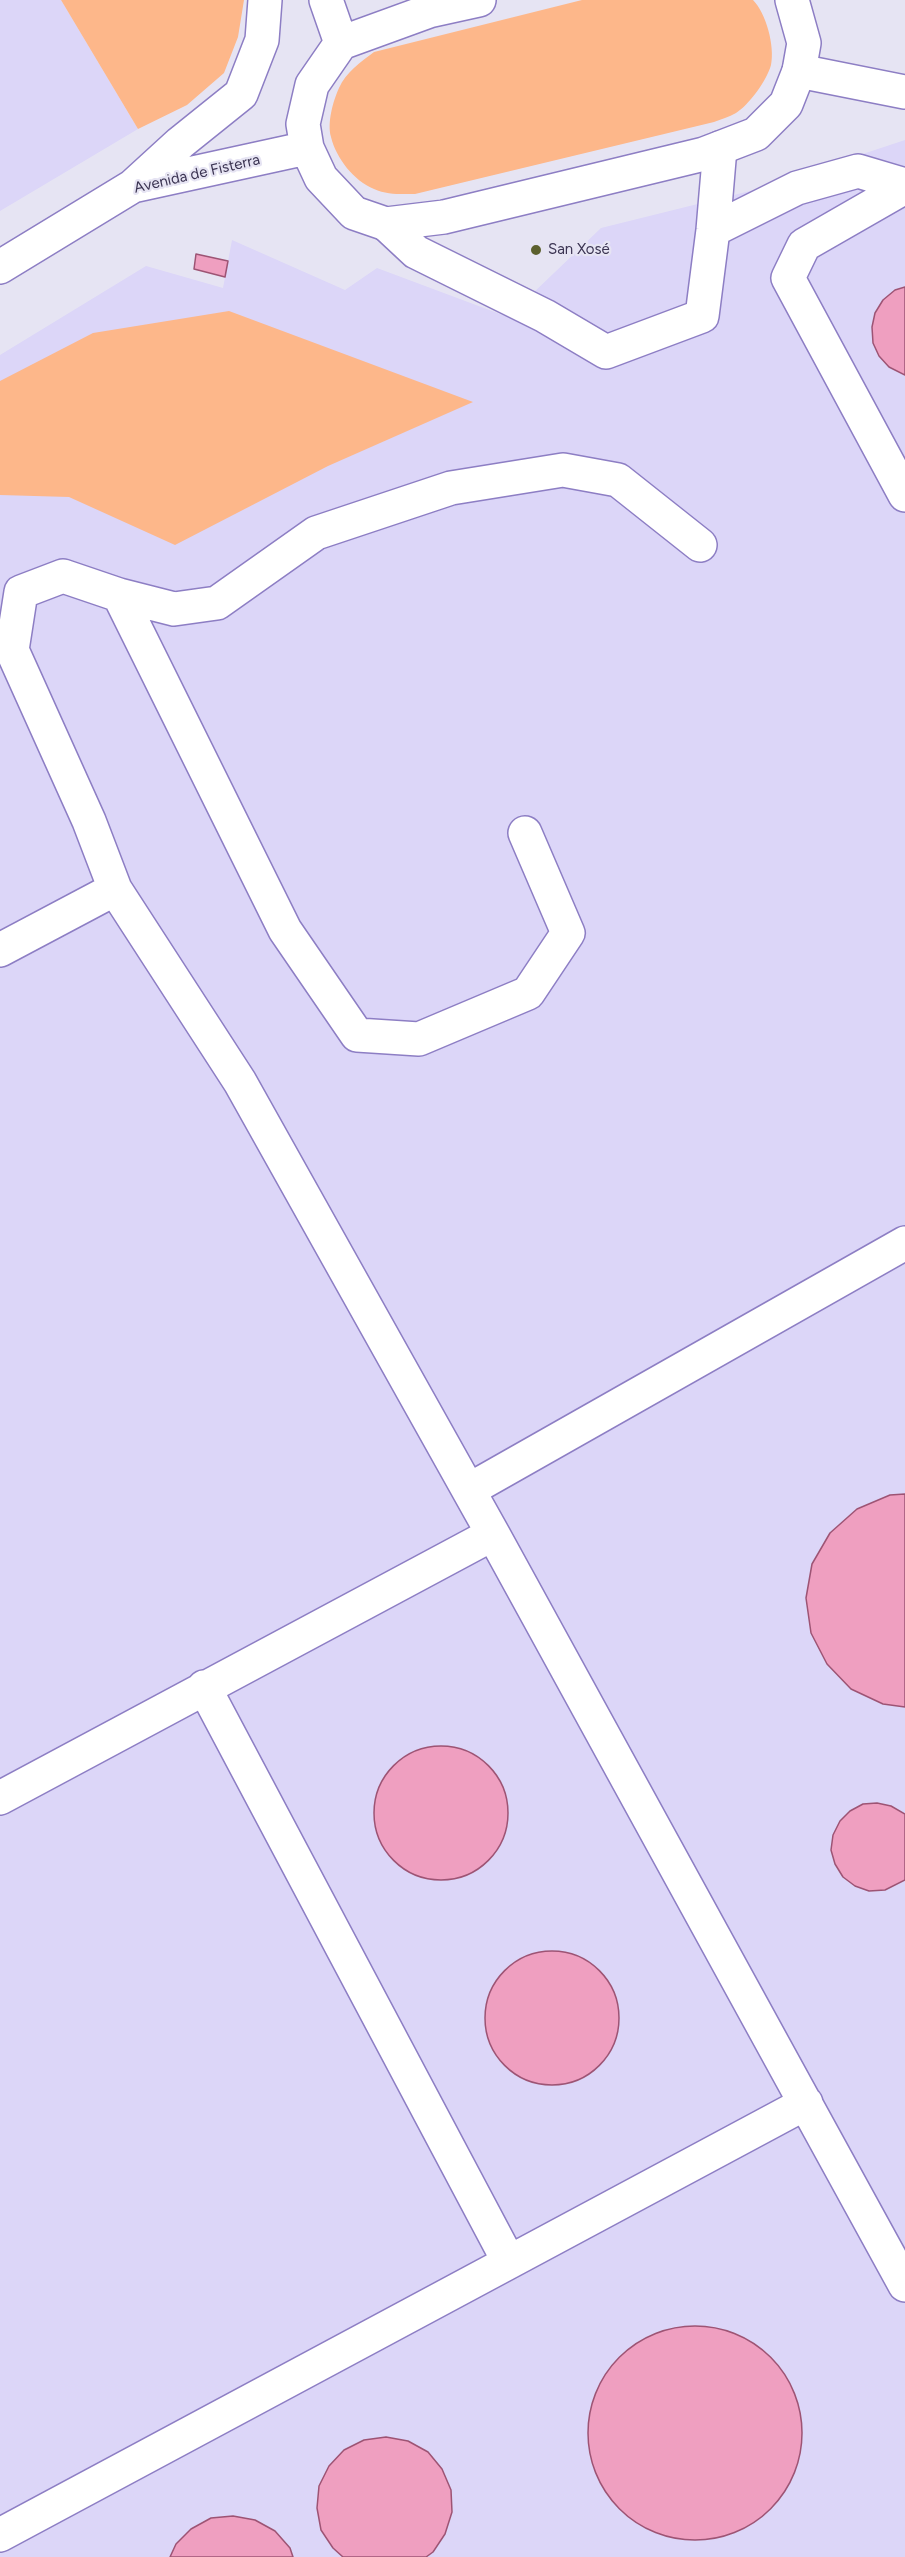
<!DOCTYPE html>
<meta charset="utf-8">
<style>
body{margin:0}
canvas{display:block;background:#e6e4f3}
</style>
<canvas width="905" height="2557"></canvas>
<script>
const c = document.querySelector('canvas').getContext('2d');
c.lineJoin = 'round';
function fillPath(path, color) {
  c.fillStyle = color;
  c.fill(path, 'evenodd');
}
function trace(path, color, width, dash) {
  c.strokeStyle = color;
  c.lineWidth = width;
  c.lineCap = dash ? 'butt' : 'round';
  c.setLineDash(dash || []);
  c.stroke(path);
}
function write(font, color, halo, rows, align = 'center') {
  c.font = font + ' Figtree,sans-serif';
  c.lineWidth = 4.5;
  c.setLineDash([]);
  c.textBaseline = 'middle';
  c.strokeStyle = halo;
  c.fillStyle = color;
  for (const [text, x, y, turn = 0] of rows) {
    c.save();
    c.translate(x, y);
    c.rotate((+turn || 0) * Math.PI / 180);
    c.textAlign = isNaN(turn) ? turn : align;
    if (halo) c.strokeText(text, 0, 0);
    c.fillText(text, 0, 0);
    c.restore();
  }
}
const built = new Path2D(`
 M0,0h61l77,129 -138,82z
 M905,140v2417h-905v-2202l146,-89 77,22 9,-48 113,50 32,-22 131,49 93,-89 153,-38z`);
const green = new Path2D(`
 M61,0h183l-6,37 -14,36 -37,32 -49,24z
 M582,0h171c13,13 22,46 18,65 -4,15 -22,40 -35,48 -7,4 -15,6 -22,9l-299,72c-14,0 -28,1 -41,-5 -20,-8 -38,-31 -43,-52 -4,-14 2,-36 8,-49 7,-16 22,-26 35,-36z
 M229,311l244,91 -145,64 -153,79 -106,-48 -69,-2v-114l93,-48z`);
const building = new Path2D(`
 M196,254l32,7 -3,16 -31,-8z
 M905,287v88l-16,-8 -10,-11 -6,-13 -1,-16 3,-14 8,-13 12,-10z
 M905,1494v213l-22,-3 -32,-15 -24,-25 -16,-31 -5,-35 6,-34 18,-31 27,-24 33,-14z
 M374 1813a67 67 0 1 1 134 0a67 67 0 1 1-134 0Z
 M877,1803l14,3 14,8v66l-20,10 -16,1 -14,-5 -12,-9 -8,-13 -4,-14 2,-15 7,-14 10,-10 13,-7z
 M485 2018a67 67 0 1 1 134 0a67 67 0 1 1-134 0Z
 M588 2433a107 107 0 1 1 214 0a107 107 0 1 1-214 0Z
 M386,2437l22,4 20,11 14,17 9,21 1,22 -7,22 -12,18 -7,5h-83l-10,-9 -12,-18 -4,-22 2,-22 10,-20 15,-16 20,-10z
 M233,2516l22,4 20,11 15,17 3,9h-123l6,-13 15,-15 20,-11z`);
const minor = new Path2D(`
 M799,71l106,21
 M905,187l-101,58 -16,33 117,217
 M386,224l30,28 129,64 61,36 96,-36 11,-86 7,-82
 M713,230l84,-42 61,-17 47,14
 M119,595l55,14 43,-6 99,-70 135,-45 112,-18 55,10 82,65
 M525,833l43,100 -40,60 -109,46 -62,-4 -72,-105 -166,-335 -56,-19 -42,16 -9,58 77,171 26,68 125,193 253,452 412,751
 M0,950l115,-61
 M469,1490l436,-247
 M204,1687l305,575
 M0,1798l493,-264
 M0,2535l806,-432`);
const major = new Path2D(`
 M326,0l15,43
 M479,0l-50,11 -88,32 -29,42 -9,39 4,24 14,30 33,35 32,11 58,-7 260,-63 52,-20 30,-30 13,-33 5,-28 -12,-43
 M133,186l47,-43 61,-49 21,-54 3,-40
 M0,267l133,-81 174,-38`);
const markers = [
 [536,250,6,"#5c602e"]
];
const streetNames = [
 ["Avenida de Fisterra",197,174,-13]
];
const poiNames = [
 ["San Xosé",548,250]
];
fillPath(built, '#dcd6f8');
fillPath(green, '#fdb78a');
fillPath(building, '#ef9fc0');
trace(building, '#9d5474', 1.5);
trace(minor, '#8d7ec4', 36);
trace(major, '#8d7ec4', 36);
trace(minor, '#fff', 33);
trace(major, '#fff', 33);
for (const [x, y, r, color] of markers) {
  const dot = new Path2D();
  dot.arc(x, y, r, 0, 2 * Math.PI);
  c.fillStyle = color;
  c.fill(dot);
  trace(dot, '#e6e4f3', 2);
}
write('15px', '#3b3452', '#e6e4f3', streetNames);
write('15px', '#3b3452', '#e6e4f3', poiNames, 'left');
</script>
